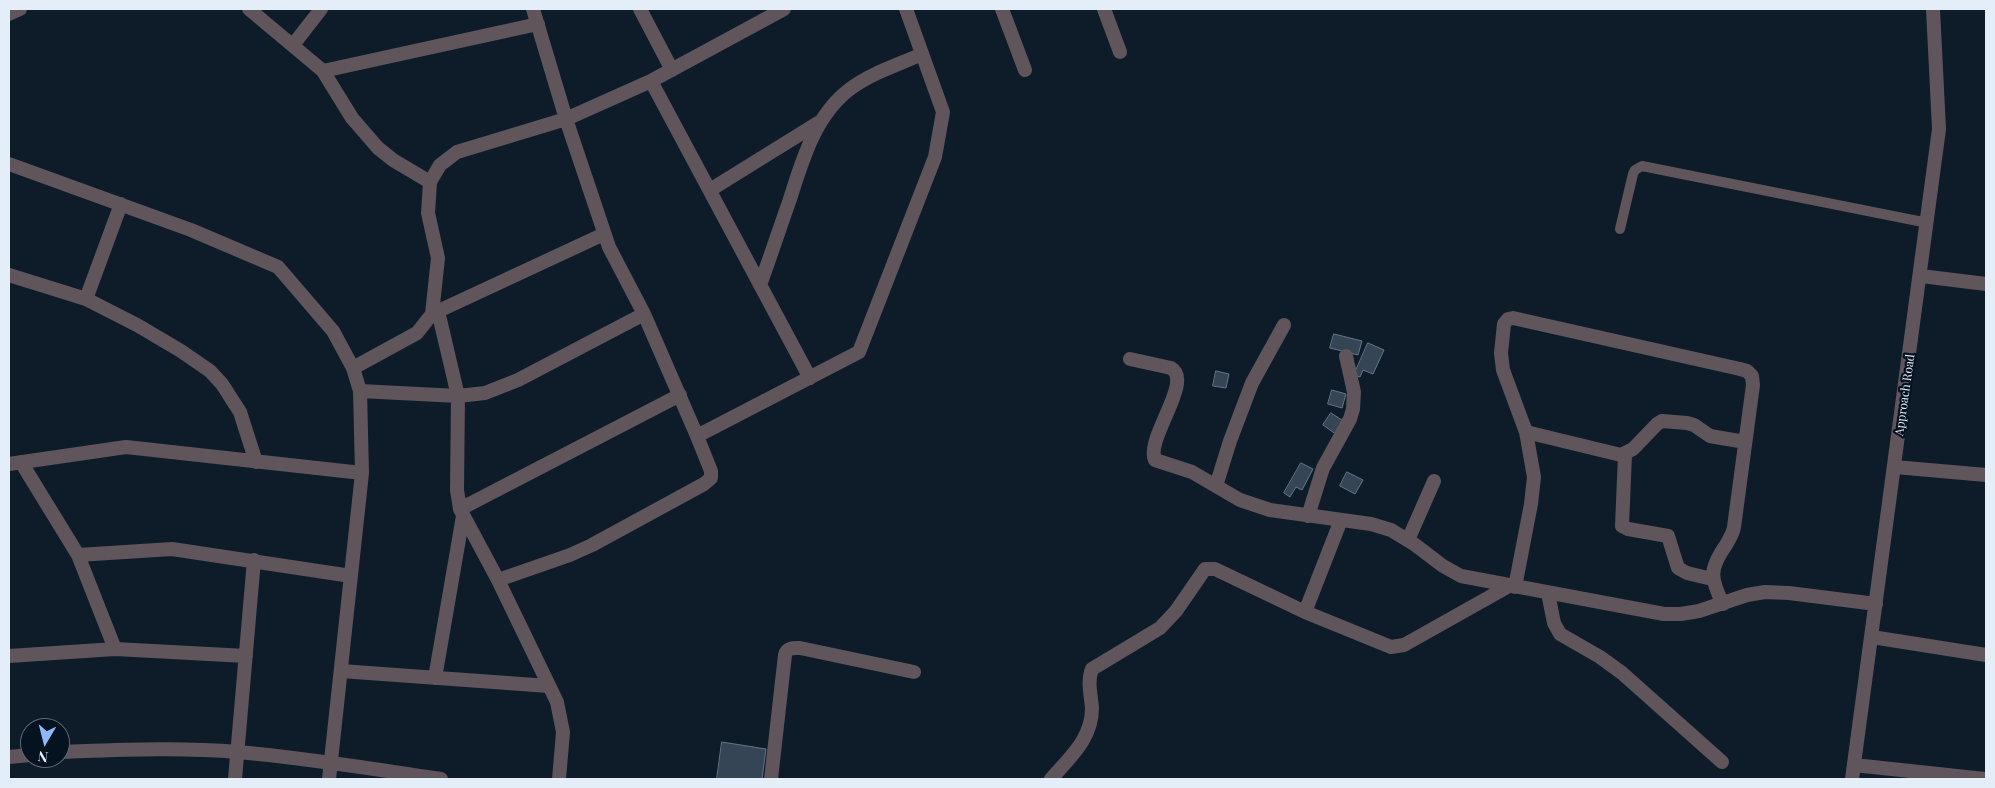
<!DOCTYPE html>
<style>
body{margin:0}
#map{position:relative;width:1995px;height:788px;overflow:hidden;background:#0e1c2a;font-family:"Playfair Display",serif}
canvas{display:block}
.frame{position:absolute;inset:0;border:10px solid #e4eef8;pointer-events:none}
.north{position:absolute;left:20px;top:718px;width:50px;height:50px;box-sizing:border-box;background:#051320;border:1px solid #5e6b76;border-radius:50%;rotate:188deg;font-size:14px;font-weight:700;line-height:20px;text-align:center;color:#e4eef8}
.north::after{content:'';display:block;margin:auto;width:18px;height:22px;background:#8bb9fc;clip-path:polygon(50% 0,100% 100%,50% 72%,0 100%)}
</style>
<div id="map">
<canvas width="1995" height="788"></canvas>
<div class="frame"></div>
<div class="north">N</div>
</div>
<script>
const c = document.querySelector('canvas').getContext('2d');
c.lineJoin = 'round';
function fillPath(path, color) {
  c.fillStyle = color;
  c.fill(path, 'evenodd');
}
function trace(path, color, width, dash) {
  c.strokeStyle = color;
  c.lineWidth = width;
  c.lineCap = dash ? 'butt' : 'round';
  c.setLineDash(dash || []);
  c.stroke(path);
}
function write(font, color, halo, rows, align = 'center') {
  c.font = font + ' "Playfair Display",serif';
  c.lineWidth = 4.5;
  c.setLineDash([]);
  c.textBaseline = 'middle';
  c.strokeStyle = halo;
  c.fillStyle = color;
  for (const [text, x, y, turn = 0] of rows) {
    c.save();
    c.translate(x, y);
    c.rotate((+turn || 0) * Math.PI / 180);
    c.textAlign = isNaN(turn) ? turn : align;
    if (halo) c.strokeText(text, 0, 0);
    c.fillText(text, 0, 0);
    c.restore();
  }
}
const building = new Path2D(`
 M1334,334l28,7 -4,14 -28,-7z
 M1368,343l16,7 -11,24 -10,-4 -3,7 -6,-2z
 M1216,371l13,3 -3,14 -13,-2z
 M1332,390l14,4 -4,14 -14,-4z
 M1331,413l14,9 -8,13 -14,-10z
 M1301,463l12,6 -11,21 -6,-3 -6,10 -6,-4z
 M1347,472l16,8 -8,14 -15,-8z
 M722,742l44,7 -4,30h-45z`);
const service = new Path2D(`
 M1620,229l13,-55 2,-4 7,-4 286,57`);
const minor = new Path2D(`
 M249,9l74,62 29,47 26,30 15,12 37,22
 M533,9l33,110 43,128 35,67 53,122 162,-84 76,-195 8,-45 -37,-103
 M640,9l32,61
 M1002,9l23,61
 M1104,9l16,43
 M9,14l11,-5
 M293,45l28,-36
 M323,71l215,-47
 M651,81l159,297
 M9,164l182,66 87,37 55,64 20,37 7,23 2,82 -33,306
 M710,190l108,-67
 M9,275l77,24 51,26 44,26 29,20 12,13 18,28 16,50
 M1921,276l65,8
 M760,285c10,-27 19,-55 29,-83 13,-40 25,-86 61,-113 21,-16 48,-24 72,-35
 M86,299l35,-95
 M438,311l20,85 -1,94 3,19 38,71 59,122 6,30 -4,47
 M432,314l172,-80
 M1130,359l41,9c23,13 -26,71 -16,92l37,12 48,28 30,10 101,14 20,6 23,14 29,22 18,10 203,38h17l18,-3 48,-16 18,-3 24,1 87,11
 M353,368l64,-35 15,-19 6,-56 -10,-45 2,-31 10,-17 17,-13 109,-33 85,-38 133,-72
 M360,391l98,5 27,-3 33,-13 126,-66
 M1526,432l95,23 12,-6 24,-25 5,-3 25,2 7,2 16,11 35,6
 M1625,455l-3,71 6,3 40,7 10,32 9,5 25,6
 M21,462l57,93 37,94
 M9,464l117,-17 236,26
 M1895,467l91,8
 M1216,486l14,-45 22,-58 32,-58
 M460,509l220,-114
 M1308,516l15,-48 27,-49 3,-10 1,-17 -8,-36
 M1408,540l26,-59
 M78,555l94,-6 179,27
 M498,580l72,-25 22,-10 112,-61 7,-6v-7l-14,-35
 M1515,587l16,-83 3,-27 -8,-45 -23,-62 -2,-17 3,-29 4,-5 5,-1 227,51 7,2 5,5 1,9 -19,142c-1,7 -5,12 -8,18 -17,24 -16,33 -3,59
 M1548,593l6,30 6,11 40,23 22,16 100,89
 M1305,612l36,-92
 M1872,637l114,18
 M9,656l106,-7 131,7
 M341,671l208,15
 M435,678l28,-162
 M60,752c59,-2 119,-5 178,0 68,6 136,17 203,27
 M9,757l21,-2
 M1854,765l131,14
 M235,779l19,-219
 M771,779l14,-124c2,-8 9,-7 15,-7l114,24
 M1051,779c19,-22 41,-40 41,-71 -1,-13 -5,-27 0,-39l68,-41 16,-17 29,-42h10l90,43 86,35 13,-2 105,-59
 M1852,779l87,-650 -6,-120`);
const streetNames = [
 ["Approach Road",1905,395,-82]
];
fillPath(building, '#354555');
trace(building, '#647687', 1);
trace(service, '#5f555b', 10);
trace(minor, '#5f555b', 14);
write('12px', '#e4eef8', '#051320', streetNames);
</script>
